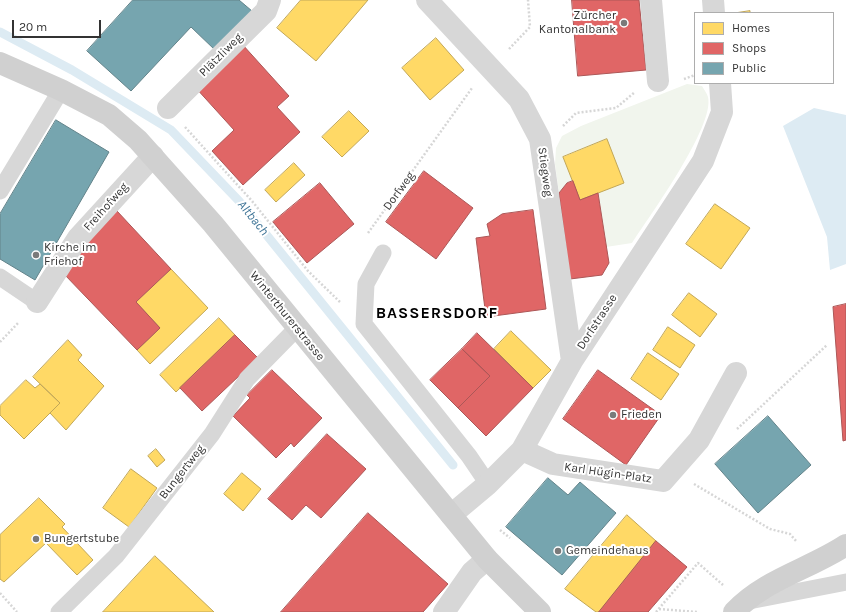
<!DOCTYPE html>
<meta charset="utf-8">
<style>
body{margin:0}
#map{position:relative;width:846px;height:612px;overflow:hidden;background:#fff;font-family:Karla,sans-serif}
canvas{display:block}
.legend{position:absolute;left:694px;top:12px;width:140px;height:72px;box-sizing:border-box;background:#fff;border:1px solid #adadad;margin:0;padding:5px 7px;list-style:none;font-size:12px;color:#333}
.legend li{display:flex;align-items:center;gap:8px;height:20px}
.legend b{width:20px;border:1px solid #adadad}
.scale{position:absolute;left:12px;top:20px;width:89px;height:18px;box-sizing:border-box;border:2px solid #333;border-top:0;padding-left:5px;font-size:12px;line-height:14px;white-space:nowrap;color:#333;-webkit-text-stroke:3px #fff;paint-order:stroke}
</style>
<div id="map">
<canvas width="846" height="612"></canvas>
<ul class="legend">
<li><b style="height:11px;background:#ffd966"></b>Homes</li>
<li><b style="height:11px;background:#e06666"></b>Shops</li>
<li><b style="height:11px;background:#76a5af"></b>Public</li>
</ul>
<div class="scale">20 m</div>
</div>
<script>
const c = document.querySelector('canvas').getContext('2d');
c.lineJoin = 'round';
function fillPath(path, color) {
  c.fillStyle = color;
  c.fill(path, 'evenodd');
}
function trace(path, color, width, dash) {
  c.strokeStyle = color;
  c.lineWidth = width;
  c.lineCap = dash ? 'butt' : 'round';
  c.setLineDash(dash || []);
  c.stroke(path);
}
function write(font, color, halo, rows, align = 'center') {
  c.font = font + ' Karla,sans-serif';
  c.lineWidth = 4;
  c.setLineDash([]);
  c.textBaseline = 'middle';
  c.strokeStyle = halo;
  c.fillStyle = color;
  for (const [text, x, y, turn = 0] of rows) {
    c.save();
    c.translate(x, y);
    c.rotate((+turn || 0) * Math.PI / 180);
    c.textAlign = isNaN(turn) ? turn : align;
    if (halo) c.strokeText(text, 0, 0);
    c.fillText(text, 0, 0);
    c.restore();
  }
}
const green = new Path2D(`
 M687,84l15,2c2,4 5,7 6,11 7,29 -59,120 -76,146l-26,4 -8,-54 9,-53 -44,16 10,25 -6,2 -8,10 -4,-29 1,-16 6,-12 19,-10z`);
const water = new Path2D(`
 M814,108l32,7v149l-16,6 -3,-33 -44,-111z`);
const homes = new Path2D(`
 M301,0h67l-52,61 -39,-33z
 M750,11v2h-15z
 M436,38l28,32 -34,30 -28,-32z
 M349,111l20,20 -27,26 -20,-20z
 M607,139l17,44 -44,17 -17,-43z
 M294,163l11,12 -29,27 -11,-12z
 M715,204l35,24 -29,41 -35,-25z
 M171,269l37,39 -58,56 -13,-14 23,-22 -24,-26z
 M689,293l28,21 -17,23 -28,-22z
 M219,318l16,17 -59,57 -16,-17z
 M668,327l27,18 -15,23 -27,-18z
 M511,331l40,39 -18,18 -39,-39z
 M68,340l14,15 -4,5 26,26 -38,44 -16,-17 10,-10 -27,-26z
 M648,353l31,21 -18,26 -30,-21z
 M26,380l9,8 5,-4 20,19 -36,36 -24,-24v-9z
 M156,449l9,11 -8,7 -9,-11z
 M131,469l26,19 -28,39 -26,-19z
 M242,473l19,16 -18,22 -19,-17z
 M39,498l26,26 -3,3 31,33 -16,15 -31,-32 -42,39 -4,-3v-44z
 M627,515l29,26 -57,71h-3l-31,-23z
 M155,556l59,56h-111z`);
const shops = new Path2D(`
 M572,0h67l7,70 -68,6z
 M242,44l47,52 -12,11 23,25 -57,53 -31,-34 22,-21 -39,-43z
 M424,171l49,37 -37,51 -50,-37z
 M573,181l7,19 18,-7 11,70 -7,12 -32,4 -11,-86 8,-10z
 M320,183l34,41 -47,39 -34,-41z
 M533,210l13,99 -60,8 -10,-79 14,-2 -3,-12 15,-10z
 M117,211l54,58 -35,33 24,26 -23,22 -73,-76 19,-33z
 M846,304v136l-3,1 -10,-134z
 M477,333l56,55 -47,48 -28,-28 32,-32 -28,-27z
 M235,335l23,23 -56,53 -22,-23z
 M462,349l28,27 -32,32 -28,-28z
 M272,370l50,48 -28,29 -3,-4 -15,15 -43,-42 17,-18 -3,-3z
 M598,370l63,45 -35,50 -63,-46z
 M327,434l39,35 -45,49 -15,-13 -14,15 -24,-21z
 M368,513l80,71 -25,28h-142z
 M656,541l31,26 -39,45h-49z`);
const public = new Path2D(`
 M133,0h106l13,11 -37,39 -24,-23 -60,64 -44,-40z
 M56,120l53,32 -74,128 -35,-21v-45z
 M768,416l43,49 -53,48 -43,-49z
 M548,478l20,17 12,-13 36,31 -54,62 -56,-48z`);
const stream = new Path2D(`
 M0,32l72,38 99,60 68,71 214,264`);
const path = new Path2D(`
 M509,49l21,-22 -2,-27
 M684,79l11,-4
 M563,126l13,-13 40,-5 19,-16
 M185,127l67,74 56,70 33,32
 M368,233l104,-145
 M0,342l19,-20
 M737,429l90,-84
 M694,484l76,45 20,5 7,8
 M500,530l10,8
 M0,593l17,19
 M659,609l38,3
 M656,612l42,-49 25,22`);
const service = new Path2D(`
 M0,191l61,-101
 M383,253l-17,31 -2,40 105,132 19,28
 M0,277l37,25
 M749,601l97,-19
 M59,612l57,-56 96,-122 35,-55 51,-52`);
const pedestrian = new Path2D(`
 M651,0l7,81`);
const minor = new Path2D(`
 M427,0l92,99 21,40 32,222
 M713,0l1,13
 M168,108l98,-97 4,-11
 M37,302l41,-64 75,-82
 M522,450l31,14 110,17 36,-41 37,-67
 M451,515l37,-31 34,-34 50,-89 131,-200 19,-49 -2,-29
 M444,612l28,-40 15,-13`);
const secondary = new Path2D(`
 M0,63l61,27 48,25 29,25 75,84 274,335 53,53
 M734,612c31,-33 76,-43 112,-67`);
const markers = [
 [624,23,4,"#7a7a7a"],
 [36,255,4,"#7a7a7a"],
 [613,415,4,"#7a7a7a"],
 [36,539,4,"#7a7a7a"],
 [558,551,4,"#7a7a7a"]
];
const poiNames = [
 ["Zürcher",616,16,"right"],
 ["Kantonalbank",616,30,"right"],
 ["Kirche im",44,248],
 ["Friehof",44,262],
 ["Frieden",621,415],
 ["Bungertstube",44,539],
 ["Gemeindehaus",566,551]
];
const streetNames = [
 ["Plätzliweg",221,55,-45],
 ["Stiegweg",545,172,82],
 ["Dorfweg",399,191,-54],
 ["Freihofweg",106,207,-48],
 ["Winterthurerstrasse",287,316,51],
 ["Dorfstrasse",597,322,-57],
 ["Bungertweg",182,472,-52],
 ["Karl Hügin-Platz",608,473,8]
];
const waterNames = [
 ["Altbach",253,218,51]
];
const districtNames = [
 ["BASSERSDORF",437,313]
];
fillPath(green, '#f1f5ed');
fillPath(water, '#ddebf3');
fillPath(homes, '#ffd966');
trace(homes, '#c2a757', 1);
fillPath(shops, '#e06666');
trace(shops, '#ac5757', 1);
fillPath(public, '#76a5af');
trace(public, '#62838a', 1);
trace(stream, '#ddebf3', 9);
trace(path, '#d6d6d6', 2.5, [2, 2]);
trace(service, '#d7d7d7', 17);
trace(pedestrian, '#d7d7d7', 22);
trace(minor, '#d7d7d7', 22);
trace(secondary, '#d0d0d0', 22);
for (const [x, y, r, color] of markers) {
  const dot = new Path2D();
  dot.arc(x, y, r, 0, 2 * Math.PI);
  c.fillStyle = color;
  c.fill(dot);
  trace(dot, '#fff', 1.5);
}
write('12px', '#333', '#fff', poiNames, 'left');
write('12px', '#333', '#fff', streetNames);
write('italic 13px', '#3f7597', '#fff', waterNames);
c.letterSpacing = '1px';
write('bold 16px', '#000', '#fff', districtNames);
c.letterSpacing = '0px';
</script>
